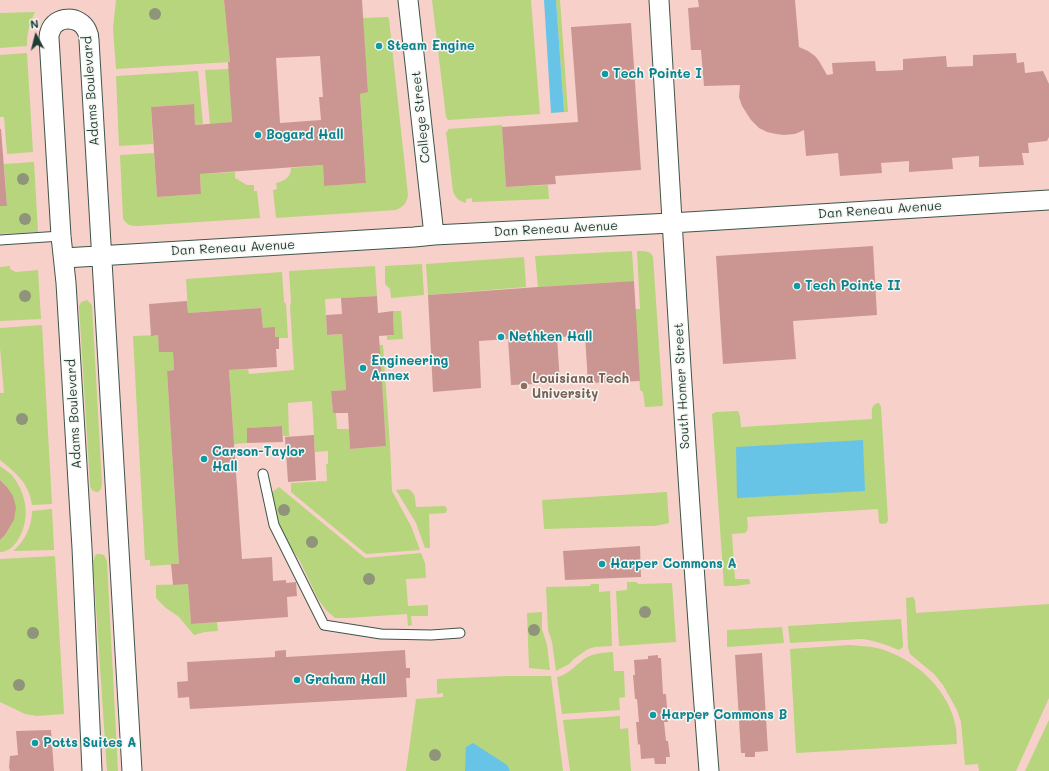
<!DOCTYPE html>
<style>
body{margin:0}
#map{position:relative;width:1049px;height:771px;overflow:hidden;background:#f3dabe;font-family:Mali,sans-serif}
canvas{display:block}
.north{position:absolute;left:16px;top:16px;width:40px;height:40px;-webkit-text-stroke:3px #f6f6f2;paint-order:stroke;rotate:353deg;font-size:11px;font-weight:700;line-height:16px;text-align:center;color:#1f3d34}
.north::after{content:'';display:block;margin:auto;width:14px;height:18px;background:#1f3d34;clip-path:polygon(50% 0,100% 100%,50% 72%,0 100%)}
</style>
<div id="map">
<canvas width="1049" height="771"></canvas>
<div class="north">N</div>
</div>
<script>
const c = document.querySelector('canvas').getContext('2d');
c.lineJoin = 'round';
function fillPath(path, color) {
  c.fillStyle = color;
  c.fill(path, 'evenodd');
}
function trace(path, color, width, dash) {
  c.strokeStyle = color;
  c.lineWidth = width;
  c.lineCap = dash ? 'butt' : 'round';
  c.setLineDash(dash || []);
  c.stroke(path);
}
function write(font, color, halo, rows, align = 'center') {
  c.font = font + ' Mali,sans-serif';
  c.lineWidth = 3;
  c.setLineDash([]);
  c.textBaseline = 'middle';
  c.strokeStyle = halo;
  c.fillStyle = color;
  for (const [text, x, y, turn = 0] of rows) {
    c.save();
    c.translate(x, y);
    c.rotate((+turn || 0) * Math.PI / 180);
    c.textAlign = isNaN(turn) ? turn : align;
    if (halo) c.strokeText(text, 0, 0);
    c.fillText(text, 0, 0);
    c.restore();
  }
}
const built = new Path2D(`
 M0,0h1049v771h-1049z`);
const green = new Path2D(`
 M116,0h108l6,62 -114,7 -3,-41z
 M432,0h99l9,114 -92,6 -2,-3z
 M556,0h4l8,112h-4z
 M35,12c-6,13 -8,21 -8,34l-27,2v-35z
 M388,17l1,2 19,176c-1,8 -5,12 -12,15l-120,8 -3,-28 4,-1 -1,-6c8,-2 15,-5 15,-15l32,-3 1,21 42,-3 -6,-89 8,-2 -5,-74z
 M27,53l6,99 -26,2 -3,-37h-4v-62z
 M229,69l3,53 -22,2 -5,-54z
 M198,71l5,53 -8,1 -2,-21 -42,3 2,37 -34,2 -3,-70z
 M502,125l4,62 42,-2 1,14 -77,3v-4l-6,1v4c-7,-2 -11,-5 -13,-12l-7,-59 2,-1v-2z
 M154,153l3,44 44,-3 -1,-20 35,-2v6l12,7h7v6h3l3,27 -122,8c-7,0 -12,-1 -15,-8l-3,-63z
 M34,162l4,70 -38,2v-28h7l-3,-42z
 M632,251l2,30 -96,6 -3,-31z
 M637,251c5,0 14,-1 16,6l10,147 -1,2 -17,1 -2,-15 -3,-2 -5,-81h5z
 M524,257l2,30 -98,8 -2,-31z
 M422,264l2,31 -33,3 -1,-9 -5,-5v-18z
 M10,266v3l6,3 22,-2 3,49 -41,2v-54z
 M375,266l2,30 -52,3 2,36 15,-1 4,56 -15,1 2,22h3l1,16h12l1,20 36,-3 -7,-101h4l7,101 2,45 19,35 9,24 -54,4 -75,-62v-9l36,-2 -1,-17h2v-13l-13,1 -3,-51 -24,2 1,33h-6l-1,-10 -35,2v15l-13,1 -5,-74 19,-1 1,5 45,-4 -4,-64 1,-4 -2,-31z
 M282,272l2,30 2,2 2,34h-9l-1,-1h-3v-9h-12l-2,-20 -73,5 -2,-34z
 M87,300l4,4 1,2 10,178 -1,5 -3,3c-5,0 -8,-3 -8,-8l-11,-178 2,-4z
 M393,311h8l2,28 -16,1v-4l7,-1z
 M42,325l10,179 -20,1c-3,-22 -16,-32 -32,-45v-67h4l-4,-45v-20z
 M158,335l2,17h13l1,18 -7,1 12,193 -29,2v-6h-5l-12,-224z
 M879,403l2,4 7,113 -1,3 -5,1 -3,-1 -1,-14 -131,8c0,6 3,12 -2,16l-13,1 3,45h14l1,3v2l-15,2h-11l-12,-172 4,-2 20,-1h2l2,5 1,11 131,-8c0,-7 -2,-15 7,-16z
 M0,466c5,4 11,7 14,12 13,18 16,41 5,60 -4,7 -10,14 -19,14v-12l5,-5 9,-15 -7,-33 -7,-7z
 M279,487l86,71 56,-5 4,10 1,15 -20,1 2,27 20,-1v11h-17l1,9 -4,1 -1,-12 -60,4h-12l-9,-8 -8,-11 -18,-38 -12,-17 -7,-13 -9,-39z
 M408,489c8,4 7,10 8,18l29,-1 2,3 -1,4 -17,1 1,34h-5l-9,-25 -20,-33z
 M667,492l2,31 -14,3h-9l-102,3 -2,-29z
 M52,509l2,41 -41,1c12,-10 19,-25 19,-40z
 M97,554h3l4,1 3,6 11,210h-11l-14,-209 2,-6z
 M55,556l9,158 -27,2 -12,-2 -25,-12v-143z
 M627,582h10l1,2 34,-1 4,59 -57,4 -3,-55 11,-1z
 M188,584l3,40 26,-2 1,9 -13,1 -11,3 -15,-18 -13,-9 -10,-10v-13z
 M591,584h8v8l11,-1 2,55 -17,1 -7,2 -13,9 -6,6 -13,7 -4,-29 -4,-12 -2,-43 44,-1z
 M913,597l2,3 1,13 133,-9v94l-33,73h-37l-1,-7 -13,1 -4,-43 -4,-12 -14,-25 -9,-11 -24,-20 -2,-6 -2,-50z
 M542,612v17l5,16 3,25 -21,-2 -2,-55z
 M901,619l2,24v4l-4,3c-12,-5 -23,-9 -37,-11l-72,4 -2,-17z
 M782,627l2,16 -57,4v-17z
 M849,645c10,1 19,1 28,3 38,10 72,41 79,80 1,5 0,11 1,16l-161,9 -6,-104z
 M613,652l1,19h10l1,26 -6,1 1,12 -58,4 -5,-37c12,-3 18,-11 27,-18 9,-6 18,-6 29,-7z
 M507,676h44l12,95h-157l10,-72 27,-2v-4l-6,1v-15z
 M620,716v13l8,-1 3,43h-61l-7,-51z
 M1049,720v51h-24z`);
const water = new Path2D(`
 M544,0h12l8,112 -13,1z
 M863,440l2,51 -128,7 -1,-51z
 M473,743l34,22 3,6h-45l1,-24z`);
const building = new Path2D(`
 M224,0h138l6,92 -8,2 6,89 -42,3 -1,-21 -123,9 1,20 -44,3 -6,-90 43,-3 1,21 37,-3 -4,-60h2zM320,56l3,41h-4l2,23 -41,3 -4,-65z
 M698,0h97l4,47 9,4 7,5 4,5 8,14 6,-1 -1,-11 43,-2 1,10h6l21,-1v-11l43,-3 1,11 26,-1v-11l43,-2 1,10 7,-1 1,11 18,-2 6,13v53l-2,4 -19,2 1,10h-7l2,12 -45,2v-11l-27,2 1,11 -44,3v-11l-28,2 1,10 -42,3 -2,-23 -32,3 -2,-26 -9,4 -11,1 -8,-1 -9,-2 -8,-4 -8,-8 -9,-14 -3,-9 1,-12 -36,1 -3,-36h-10l-3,-42 11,-1z
 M631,23l10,147 -86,6 1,8 -50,3 -4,-60 76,-5 -7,-95z
 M0,129h1l6,77h-7z
 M873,246l4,69 -84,6 3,38 -73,5 -7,-108z
 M634,281l6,100 -52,2 -3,-47 -28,1 3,46 -49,2 -3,-46 -29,2 2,47 -48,4 -5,-97 110,-8z
 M377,296l1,17 15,-2 1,24 -15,1 7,110 -36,3 -2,-36h-15l-2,-22 15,-1 -4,-56 -15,1 -1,-20 16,-1 -1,-16z
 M187,301l1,12 73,-5 2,20 12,-1v10h4v12h-3l1,18 -48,3 13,189 30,-2 1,24 13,-1v3l10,-1 1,14 -10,1 1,20 -97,7 -3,-40 -15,1 -2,-21h8l-12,-193 7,-1 -1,-18h-14l-1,-17 -7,1 -2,-32z
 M282,426l1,16 -36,1v-15z
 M314,435l2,45 -28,2 -3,-45z
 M0,480l7,7 6,9 3,11 -2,13 -9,15 -5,5z
 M640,546l1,31 -76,3 -2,-29z
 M286,650v7l119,-7 1,18h4v10h-4l1,19 -217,12 -1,-12 -11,1 -1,-16 11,-1 -1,-19 88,-5v-6z
 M762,653l6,98 -13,1v5h-10v-4h-4l-6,-98z
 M658,655v3h3l2,36h3l2,28h-4l2,19h2l2,16h-4v7h-11l-1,-6 -13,1 -1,-15 -2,1 -2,-23h3l-2,-23h-2l-2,-24h2l-1,-15 14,-1v-3z
 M51,730l3,41h-44l-1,-4 1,-11 8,-1 -2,-24z`);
const service = new Path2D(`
 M0,240l61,-4
 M263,474l11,51 50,100 57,9 50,1 29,-2`);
const minor = new Path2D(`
 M408,0l26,235
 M659,0c15,257 30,514 50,771
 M64,258l350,-21 20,-2 237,-12 378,-23
 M92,771l-10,-223 -16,-265 -5,-47 -12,-198c0,-2 0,-4 1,-6 5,-17 30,-17 37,-1 1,2 2,6 2,9l43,731`);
const trees = [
 [155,14],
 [23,179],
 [25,219],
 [25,296],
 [22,419],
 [284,510],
 [312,542],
 [369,579],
 [645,612],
 [534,630],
 [33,633],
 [19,685],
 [435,755]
];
const markers = [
 [379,46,4,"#0f9aa8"],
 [605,74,4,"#0f9aa8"],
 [258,135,4,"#0f9aa8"],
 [797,286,4,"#0f9aa8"],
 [501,337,4,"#0f9aa8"],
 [363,368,4,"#0f9aa8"],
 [524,386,4,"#8d6e63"],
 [204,459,4,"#0f9aa8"],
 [602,564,4,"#0f9aa8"],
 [297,680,4,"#0f9aa8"],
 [653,715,4,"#0f9aa8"],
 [35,743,4,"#0f9aa8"]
];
const cultureNames = [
 ["Steam Engine",387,46],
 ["Tech Pointe I",613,74],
 ["Bogard Hall",266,135],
 ["Tech Pointe II",805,286],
 ["Nethken Hall",509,337],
 ["Engineering",371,361],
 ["Annex",371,376],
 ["Carson-Taylor",212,452],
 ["Hall",212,467],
 ["Harper Commons A",610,564],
 ["Graham Hall",305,680],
 ["Harper Commons B",661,715],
 ["Potts Suites A",43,743]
];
const streetNames = [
 ["Adams Boulevard",91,91,-94],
 ["College Street",421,117,-96],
 ["Dan Reneau Avenue",880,210,-4],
 ["Dan Reneau Avenue",556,229,-3],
 ["Dan Reneau Avenue",233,248,-3],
 ["South Homer Street",682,386,-93],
 ["Adams Boulevard",74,414,-93]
];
const educationNames = [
 ["Louisiana Tech",532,379],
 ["University",532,394]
];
fillPath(built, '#f7d1c9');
fillPath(green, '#b6d57d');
fillPath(water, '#68c4e6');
fillPath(building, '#cb9691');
trace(service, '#3f5549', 11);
trace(minor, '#3f5549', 21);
trace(service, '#fff', 9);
trace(minor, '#fff', 19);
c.fillStyle = '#8f947a';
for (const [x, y] of trees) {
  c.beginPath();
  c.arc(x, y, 6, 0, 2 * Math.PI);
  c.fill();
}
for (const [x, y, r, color] of markers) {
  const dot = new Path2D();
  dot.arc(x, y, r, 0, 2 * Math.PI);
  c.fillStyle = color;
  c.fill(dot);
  trace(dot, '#f6f6f2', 1.5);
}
write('bold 13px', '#0d838f', '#f6f6f2', cultureNames, 'left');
write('13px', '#1f3d34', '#f6f6f2', streetNames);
write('bold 13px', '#785e54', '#f6f6f2', educationNames, 'left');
</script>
